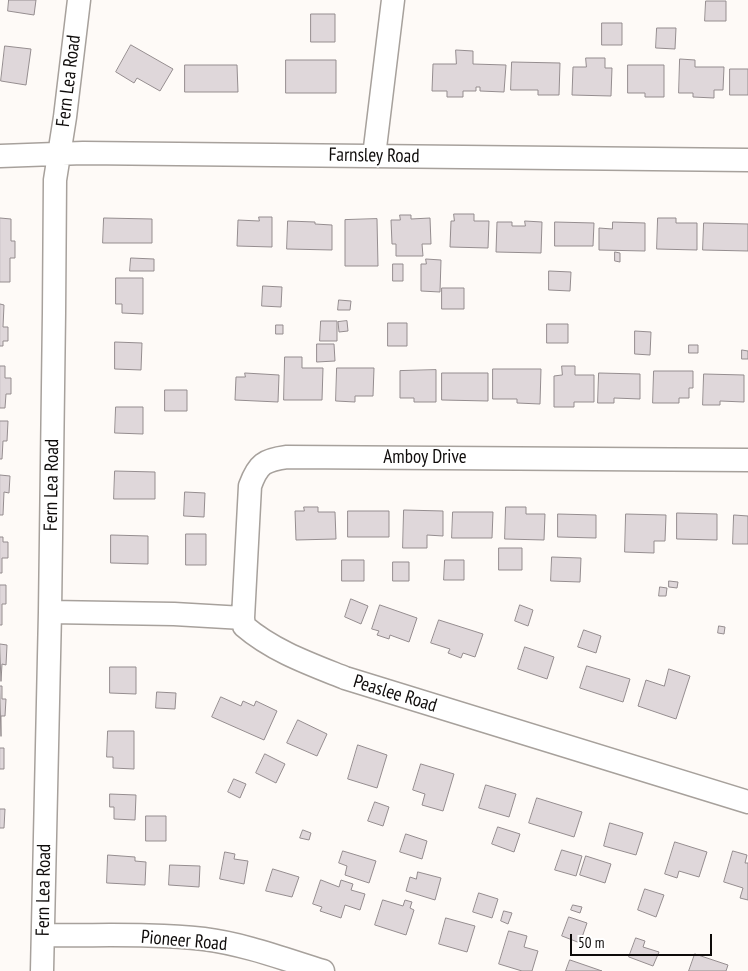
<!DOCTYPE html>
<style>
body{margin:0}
#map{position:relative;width:748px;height:971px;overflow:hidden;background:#fefaf7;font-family:"PT Sans Narrow",sans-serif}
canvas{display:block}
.scale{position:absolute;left:570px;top:934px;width:142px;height:22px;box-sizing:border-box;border:2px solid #0e0b0a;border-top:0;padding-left:6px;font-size:15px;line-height:18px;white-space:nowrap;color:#0e0b0a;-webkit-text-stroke:4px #fff;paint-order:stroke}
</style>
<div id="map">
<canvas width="748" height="971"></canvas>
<div class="scale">50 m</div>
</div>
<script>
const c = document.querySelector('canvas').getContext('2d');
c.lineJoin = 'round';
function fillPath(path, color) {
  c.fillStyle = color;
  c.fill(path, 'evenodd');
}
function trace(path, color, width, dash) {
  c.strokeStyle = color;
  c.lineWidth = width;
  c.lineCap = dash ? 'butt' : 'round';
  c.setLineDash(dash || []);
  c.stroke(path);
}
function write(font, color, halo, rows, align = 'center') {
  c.font = font + ' "PT Sans Narrow",sans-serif';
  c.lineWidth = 4;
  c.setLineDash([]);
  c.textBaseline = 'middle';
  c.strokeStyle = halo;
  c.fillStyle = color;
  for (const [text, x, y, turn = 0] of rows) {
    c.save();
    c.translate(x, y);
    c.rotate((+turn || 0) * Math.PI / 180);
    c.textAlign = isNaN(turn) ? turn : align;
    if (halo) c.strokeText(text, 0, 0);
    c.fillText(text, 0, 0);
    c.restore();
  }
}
const building = new Path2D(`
 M9,0h27l-2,15 -26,-4z
 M706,1h20v20h-21z
 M311,14h24v28h-24z
 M602,23h20v22h-20z
 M657,28h19l-1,21 -19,-1z
 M131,45l42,24 -13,22 -23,-13 -3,5 -18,-11z
 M5,46l26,3 -5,36 -25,-4z
 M456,50l17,1v13l33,1 -2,27 -24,-1v-4h-4v4h-13v6h-16v-6h-15l1,-27h23z
 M586,58h19v10h7l-1,28 -39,-1 1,-28h13z
 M680,59l15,1v7h29l-1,23h-9v8l-21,-1v-4h-14z
 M286,60h50v33h-50z
 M512,62l48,1 -1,32h-21v-5h-27z
 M185,65h52l1,27h-53z
 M628,65h36v32h-19v-4h-17z
 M730,69h18v26h-18z
 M454,214h20v7h15l-1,27 -38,-1 1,-26h3z
 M400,215h11v4l19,-1 1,26h-9l1,12h-27v-12h-4l-1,-24h9z
 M259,217h13v30l-35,-1 1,-26 21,1z
 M0,218l11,1v22h4v17h-5v24h-10z
 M104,218l48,1v24h-49z
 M658,218h18v5h21v27l-40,-1z
 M377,219l1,47h-33v-46z
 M288,221l27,1v2l17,1v25l-45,-1z
 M525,221l17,1 -1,31 -45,-1 1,-30h15v4h13z
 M555,222l39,1 -1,23h-38z
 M613,222l32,1v28l-46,-1v-22l13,1z
 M704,223l44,1v27l-45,-1z
 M615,252l5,1v9l-5,-1z
 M131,258l23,1v12h-24z
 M426,259l15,1 -1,32 -19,-1v-27h5z
 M393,264h10v17h-10z
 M549,271l22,1 -1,19 -21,-1z
 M116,278h27v36l-21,-1v-9h-6z
 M263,286l19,1 -1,20 -19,-1z
 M442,288h22v21h-22z
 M339,300l12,1 -1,9h-12z
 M0,304l4,1 -1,22h5v14h-5v5h-3z
 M321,321h16v20h-17z
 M347,321l1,10 -9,1 -1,-10z
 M388,323h19v23h-19z
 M547,324h21v19h-21z
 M276,325h7v9h-7z
 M635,331l16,1 -1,23 -15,-1z
 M115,342l27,1 -1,27 -26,-1z
 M317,344h17l1,17 -18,1z
 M689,345h9v8h-9z
 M742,350l6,1v8h-6z
 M285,357h17v11h21l-1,32h-38z
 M0,366h5v12h6v16h-5l-1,14h-5z
 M562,366h13v9h19v27h-20v5h-20v-31l8,-1z
 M337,368h37l-1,28h-18v6l-19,-1z
 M493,369h48l-1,35 -23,-1v-4h-24z
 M436,370v32h-22v-4h-14v-27z
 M654,371h39v17h-4v10h-10v5h-26z
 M245,373l34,2 -1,27 -43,-2 1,-23h9z
 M442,373h46v28l-46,-1z
 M599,373l41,1v25l-26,-1v5h-16z
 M704,374l40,1v27l-24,-1v4h-17z
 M165,390h22v21h-22z
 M116,407h27v27l-28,-1z
 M0,421h8l-1,20h-4l-1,18h-2z
 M115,471l40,1v27h-41z
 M0,475l10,1 -1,17 -5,-1 -1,23h-3z
 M185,492l20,1 -1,24 -20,-1z
 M304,507h14v5h17l1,27 -40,1 -1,-29h9z
 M506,507h20v7h19l-1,26 -39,-1z
 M404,510l39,1v25l-16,-1v13h-24z
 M348,511h41v26h-41z
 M453,512h40l-1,26h-40z
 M677,513l40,1v26l-40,-1z
 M558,514l38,1v23l-38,-1z
 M626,514l40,1 -1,26h-11v12l-29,-1z
 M734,515l14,1v28h-15z
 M186,534h20v31h-20z
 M111,535l37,1v28l-37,-1z
 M0,537h3v5h5v16h-6v15h-2z
 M499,548h23v22h-23z
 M552,557l29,1 -1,24 -29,-1z
 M342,560h22v21h-22z
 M445,560h19v20h-20z
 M393,562h16v19h-16z
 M669,581l9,1 -1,6 -8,-1z
 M0,585h6v19h-4v21h-2z
 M660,587l7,1 -1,8h-7z
 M351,599l17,7 -7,18 -16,-7z
 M380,605l37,13 -8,24 -19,-7 -1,4 -12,-4 2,-4 -7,-2z
 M520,605l13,5 -5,16 -13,-5z
 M439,620l44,14 -8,23 -12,-4 -2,5 -13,-5 2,-4 -19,-6z
 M719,626l6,1 -1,7 -6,-1z
 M584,630l17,6 -5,17 -18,-6z
 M0,644l7,1 -1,20 -4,-1 -1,17z
 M525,647l29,10 -7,22 -29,-10z
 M587,666l43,13 -7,23 -43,-14z
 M110,667h26v27l-26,-1z
 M669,669l21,7 -14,43 -38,-13 8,-26 18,6z
 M0,686h2v13h4l-1,17h-4v20z
 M157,692l19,1 -1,16 -19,-1z
 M221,697l20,9 2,-5 11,5 2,-5 21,10 -13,29 -52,-23z
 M298,720l29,14 -10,22 -30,-13z
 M108,731h26v38l-21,-1v-11h-6z
 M358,745l29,10 -10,33 -29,-9z
 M0,748h4v21h-4z
 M265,754l20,10 -9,19 -20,-10z
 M421,764l33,10 -11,37 -21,-6 3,-11 -12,-4z
 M234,779l12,5 -6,14 -12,-6z
 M486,785l30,9 -7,23 -30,-9z
 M110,794l26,1 -1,25 -21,-1v-12h-4z
 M537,798l45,14 -8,25 -45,-14z
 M375,802l14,5 -6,19 -15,-5z
 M0,809h5l-1,19h-4z
 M146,816h20v25h-20z
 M610,823l33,10 -7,22 -32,-9z
 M498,827l22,7 -6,18 -22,-8z
 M303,830l8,3 -2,7 -9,-2z
 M406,834l21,7 -5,18 -22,-7z
 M675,842l32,10 -8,25 -20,-6 -2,7 -12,-4z
 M562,850l20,6 -6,20 -21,-6z
 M343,851l33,10 -7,22 -24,-8 2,-9 -8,-3z
 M733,851l14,4 -2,8h3v37l-8,-2 3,-10 -19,-6z
 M225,852l10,2 -1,5 14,2 -4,23 -24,-5z
 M108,855l27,2v4l11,1 -1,23 -38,-2z
 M586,856l25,8 -6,19 -25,-8z
 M170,865l30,1 -1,21 -30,-2z
 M273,869l26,8 -7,20 -26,-6z
 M418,872l23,6 -6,22 -29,-9 4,-14 6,2z
 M321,880l18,7 2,-7 12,4 -2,6 14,4 -5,16 -15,-5 -4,13 -21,-7 2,-4 -9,-3z
 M645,889l19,6 -8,22 -18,-7z
 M479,893l19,6 -6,19 -19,-6z
 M383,900l20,6 2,-6 7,2 -2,6 4,2 -8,25 -31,-10z
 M573,905l9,2 -2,6 -9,-3z
 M504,911l8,2 -4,11 -7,-3z
 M569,917l18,6 -7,20 -18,-7z
 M446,918l29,8 -8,26 -28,-8z
 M509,931l18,5 -3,11 14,4 -6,20h-10l-23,-7z
 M636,938l9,3 -2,6 16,5 -6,14 -24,-9z
 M695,954l33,11 -2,6h-37z
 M570,960l32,11h-36z`);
const minor = new Path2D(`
 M0,156l83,-3 665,7
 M374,156l19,-156
 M748,460l-461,-3c-23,3 -29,7 -37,29l-7,132 1,8c29,25 66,38 101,52l403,124
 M50,612l124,2 69,4
 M43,935c53,1 108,-2 161,4 40,5 80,20 119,32
 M42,971l8,-359 4,-299 1,-133 10,-63 14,-117`);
const streetNames = [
 ["Fern Lea Road",69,81,-83],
 ["Farnsley Road",374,156,1],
 ["Amboy Drive",425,458],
 ["Fern Lea Road",52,485,-89],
 ["Peaslee Road",395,694,17],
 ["Fern Lea Road",44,890,-89],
 ["Pioneer Road",184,941,5]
];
fillPath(building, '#dfd7da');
trace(building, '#958d8f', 1);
trace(minor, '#a7a19c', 25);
trace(minor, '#fff', 22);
write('19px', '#0e0b0a', '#fff', streetNames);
</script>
